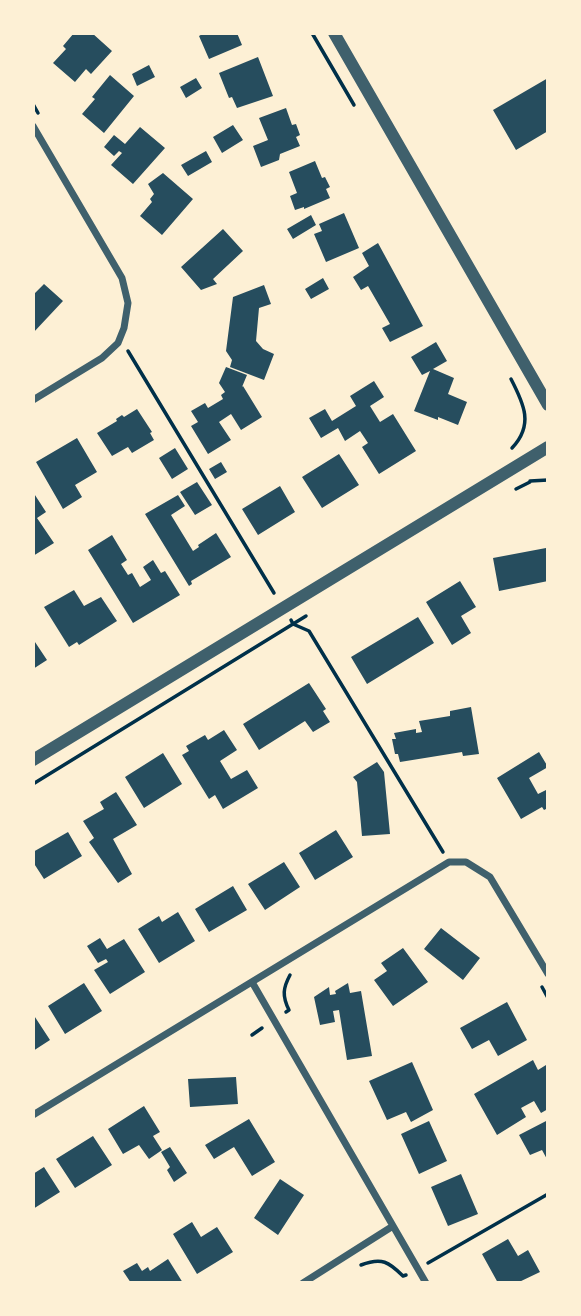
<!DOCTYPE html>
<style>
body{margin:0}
#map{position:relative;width:581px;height:1316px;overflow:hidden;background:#fdf0d5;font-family:Roboto,sans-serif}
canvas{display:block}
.frame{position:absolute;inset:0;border:35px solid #fdf0d5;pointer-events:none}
</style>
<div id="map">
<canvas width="581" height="1316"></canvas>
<div class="frame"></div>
</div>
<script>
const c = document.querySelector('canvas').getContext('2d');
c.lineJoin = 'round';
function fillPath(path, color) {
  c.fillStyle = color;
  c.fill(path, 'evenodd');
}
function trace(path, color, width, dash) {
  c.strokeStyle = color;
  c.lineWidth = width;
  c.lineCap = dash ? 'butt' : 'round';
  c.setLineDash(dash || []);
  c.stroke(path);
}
const building = new Path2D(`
 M74,33h18l20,18 -21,23 -5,-5 -11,13 -22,-19 13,-14 -3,-3z
 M204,33h33l5,12 -33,14 -10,-23z
 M258,57l15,39 -36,12 -5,-11 -3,1 -10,-25z
 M149,65l6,12 -18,9 -5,-12z
 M110,75l24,21 -30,37 -22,-19 13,-15 -3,-2z
 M196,78l6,10 -16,10 -6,-11z
 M548,78v53l-32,19 -23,-40z
 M286,108l6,17 4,-1 4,11 -4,2 4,9 -20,8 -1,6 -18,7 -8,-21 15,-6 -9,-22z
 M233,125l10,15 -21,13 -9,-16z
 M140,127l25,21 -32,36 -22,-19 11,-12 -3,-2 -5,5 -10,-9 10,-12 11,9z
 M206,151l6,11 -24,14 -7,-11z
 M315,161l7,17 3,-1 5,10 -4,2 4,9 -26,11v-2l-9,3 -5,-14 7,-3 -8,-21z
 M163,173l30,26 -31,36 -22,-19 12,-14 -2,-3 4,-5 -6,-10z
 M344,213l15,35 -33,14 -12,-28 8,-3 -3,-7z
 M311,215l5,10 -23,14 -6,-10z
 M223,229l20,22 -30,28 4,5 -16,6 -20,-23z
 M378,243l45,83 -33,16 -8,-14 8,-4 -22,-38 -7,4 -8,-13 16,-11 -7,-13z
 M323,278l6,11 -18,10 -6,-10z
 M44,284l19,17 -30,32v-38z
 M264,285l7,19 -12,4 -3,33 7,8 11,5 -10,26 -34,-13 2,-7 -6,-9 7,-54z
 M436,342l11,19 -14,8 21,9 -6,16 19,8 -9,23 -20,-8v3l-24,-9 16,-40 -8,4 -11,-18z
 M226,367l21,8 -5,12 1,-1 19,31 -21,13 -10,-16 -12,8 12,18 -23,14 -17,-28 7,-4 -7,-11 14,-8 3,5 15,-9 -2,-4 4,-3 -6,-9z
 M374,381l10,16 -14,9 10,16 13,-8 23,37 -37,23 -17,-27 6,-4 -8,-12 -15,10 -7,-13 -17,10 -12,-20 16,-9 7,12 24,-15 -6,-10z
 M137,409l15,23 -2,1 4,7 -22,13 -4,-6 -16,9 -15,-23 20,-12 -1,-2 6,-4 2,2z
 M77,438l20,34 -22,13 7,12 -19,12 -27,-47z
 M175,448l13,21 -16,10 -13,-21z
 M339,454l20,31 -37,23 -20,-31z
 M221,462l6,10 -12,7 -6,-10z
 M197,482l15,23 -17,10 -15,-23z
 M280,486l15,26 -37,23 -16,-26z
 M33,492l13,20 -9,6 17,25 -21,13z
 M178,495l7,11 -14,9 22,36 6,-4 -1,-2 18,-12 15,24 -40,24 1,3 -3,2 -44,-72z
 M112,535l15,25 -6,4 7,11 4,-2 8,14 11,-7 -8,-13 10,-7 8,13 4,-2 15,24 -47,28 -45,-73z
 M546,548l2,33 -49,10 -6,-33z
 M460,581l16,26 -15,9 10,17 -19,12 -26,-43z
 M74,590l10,16 17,-9 16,24 -38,24 -2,-3 -8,5 -25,-40z
 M418,617l16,26 -67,41 -16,-27z
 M33,639l14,21 -14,9z
 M309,683l17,26 -3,2 7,11 -17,10 -8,-11 -46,29 -16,-26z
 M471,707l8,47 -16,2 -1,-4 -62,10 -2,-8h-3l-3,-15h4l-2,-6 22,-4v4l6,-1 -3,-11 31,-5v-5z
 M224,730l13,20 -17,11 11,18 16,-9 11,18 -35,21 -8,-14 -6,4 -27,-44 7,-4 -3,-5 19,-11 3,5z
 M539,752l9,15 -19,11 9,16 10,-5v19l-4,2 -2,-3 -21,12 -24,-41z
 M163,753l19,31 -38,24 -19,-31z
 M377,762l7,10 6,62 -28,2 -5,-54 -4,-5z
 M116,792l21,33 -24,14 19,35 -14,9 -29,-41 5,-4 -11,-17 21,-12 -4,-7z
 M336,830l17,27 -38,23 -16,-27z
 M68,832l14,24 -38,23 -11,-17v-10z
 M284,862l16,25 -35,23 -17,-26z
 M233,886l14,24 -38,22 -14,-23z
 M178,912l17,29 -36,22 -21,-34 21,-13 3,6z
 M441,928l39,30 -17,22 -39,-31z
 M100,938l7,11 17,-10 21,33 -35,22 -16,-24 14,-8 -2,-3 -8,4 -11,-17z
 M403,948l25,34 -35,24 -19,-26 13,-9 -6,-8z
 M84,983l18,28 -37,23 -17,-28z
 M348,983l2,10 11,-2 11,65 -25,4 -8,-50 -6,1 2,11 -15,3 -6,-28 15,-10 1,8 6,-1 -1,-3z
 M507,1002l20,38 -29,16 -9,-16 -17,9 -12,-21z
 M33,1014l17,26 -17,11z
 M533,1060l5,10 8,-5 2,4v40l-7,4 -7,-12 -13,7 5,9 -29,18 -23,-41z
 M412,1062l21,48 -22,12 -5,-10 -19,8 -18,-39z
 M236,1077l2,27 -48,3 -2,-28z
 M144,1106l16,26 -7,4 9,14 -13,9 -10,-14 -16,9 -15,-25z
 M249,1119l26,43 -23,14 -18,-29 -20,12 -9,-14z
 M548,1120v41l-6,-11 -12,5 -11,-20z
 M429,1121l18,40 -28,13 -18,-40z
 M93,1136l19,29 -37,23 -19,-29z
 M170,1147l17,26 -13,9 -7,-12 3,-3 -9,-15z
 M44,1167l16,25 -27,17v-35z
 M461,1174l17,40 -30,12 -17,-39z
 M280,1179l24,16 -26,40 -24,-17z
 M192,1222l9,15 16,-10 16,25 -36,22 -24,-40z
 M508,1239l10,17 10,-6 12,22 -23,11h-19l-16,-29z
 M168,1259l15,24h-52l-8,-12 14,-8 5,8 6,-4 2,4z`);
const path = new Path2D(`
 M312,33l42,72
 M33,104l5,9
 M128,351l146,242
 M511,379c13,25 23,46 1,69
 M530,481l18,-1
 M516,489l14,-7
 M291,620l2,4 16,7 134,221
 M33,784l273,-168
 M542,987l6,11
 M286,1012l3,-2c-7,-14 -6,-22 1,-35
 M252,1035l10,-7
 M428,1263l120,-69
 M361,1265c21,-8 28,-3 42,11l3,-1`);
const minor = new Path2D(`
 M33,126l89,152 6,25 -4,25 -6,15 -16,15 -69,42
 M252,982l174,301
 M33,1115l416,-253h17l24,15 58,97
 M303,1283l90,-57`);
const tertiary = new Path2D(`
 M334,33l214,372
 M33,760l515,-313`);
fillPath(building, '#264d5e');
trace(path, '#003049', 3.5);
trace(minor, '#3f606c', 7);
trace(tertiary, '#3f606c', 12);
</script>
